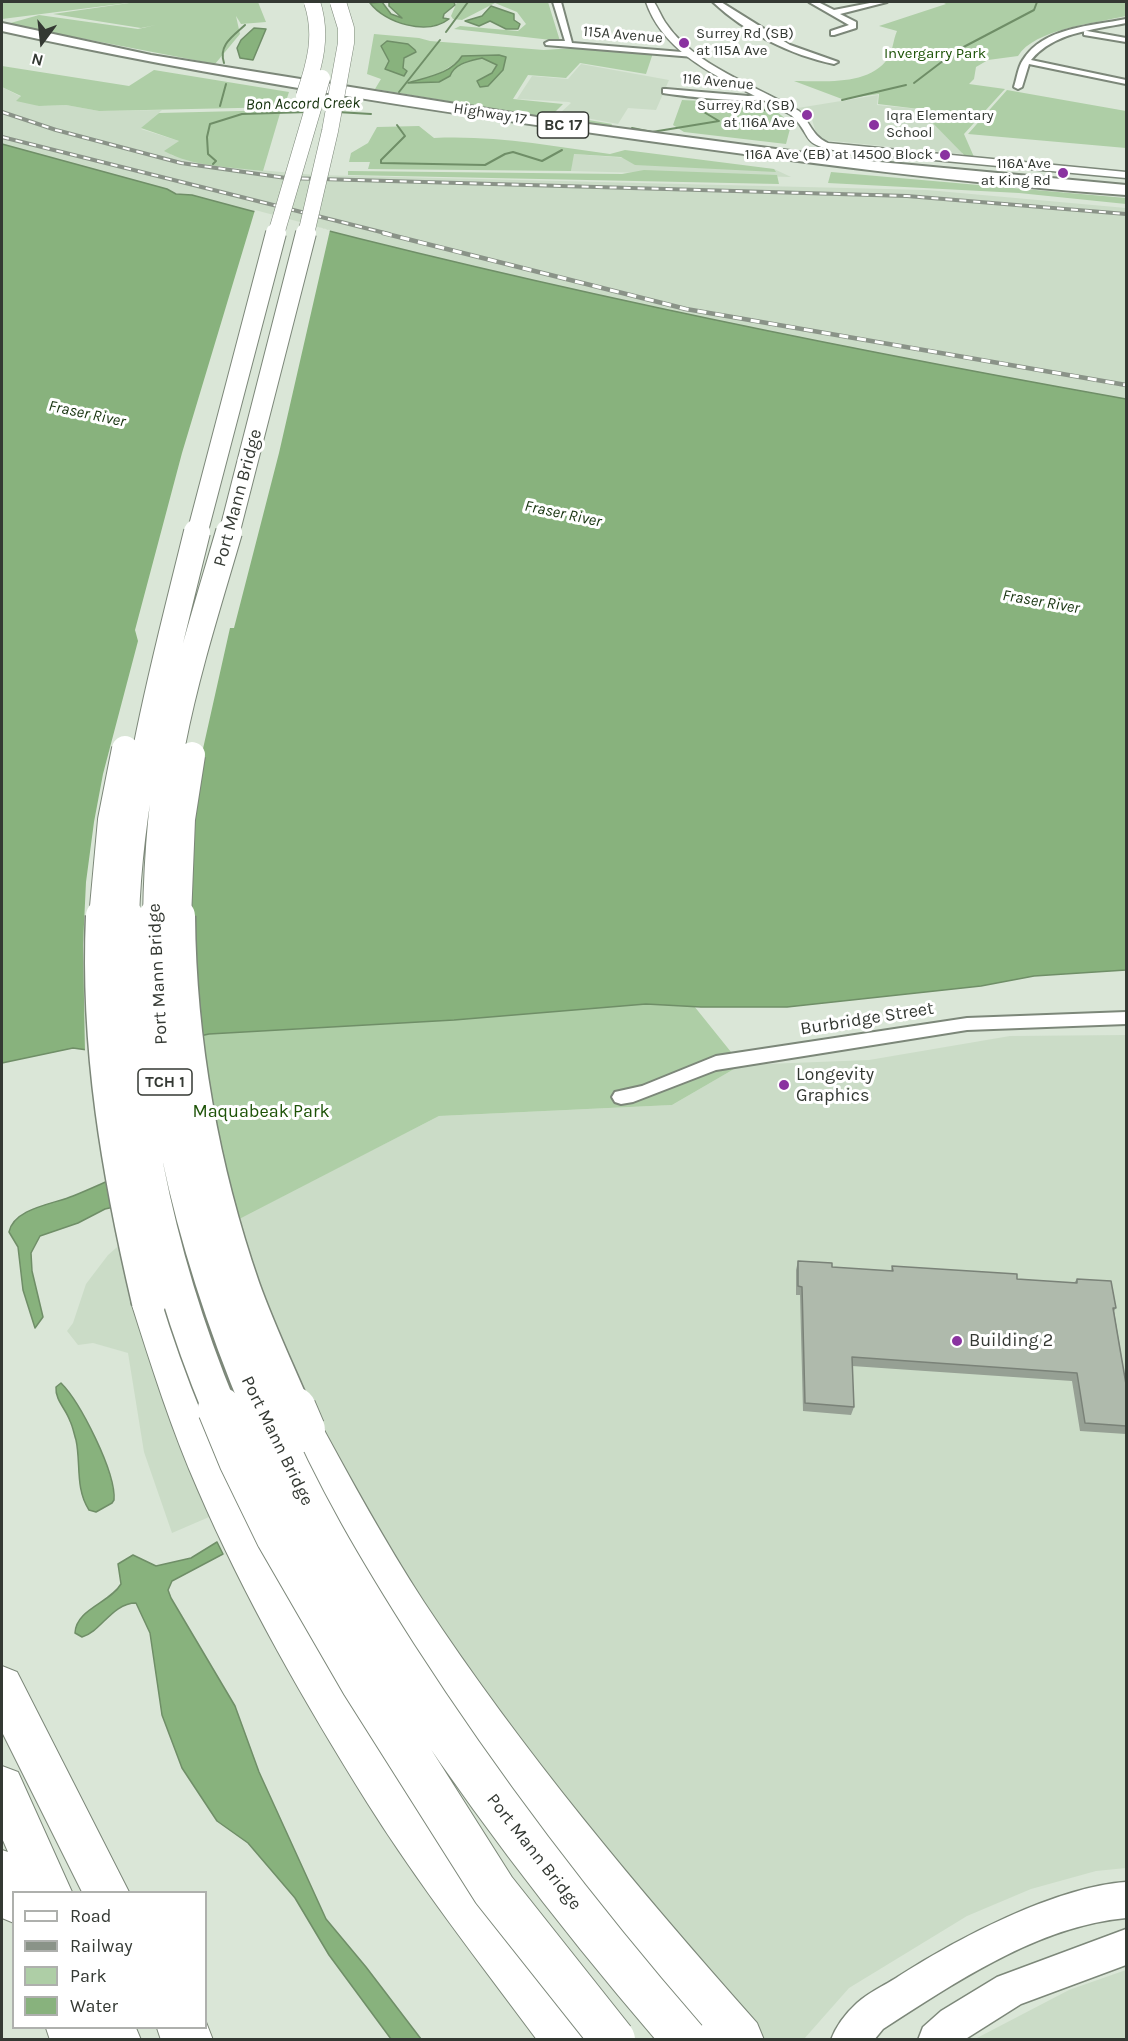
<!DOCTYPE html>
<style>
body{margin:0}
#map{position:relative;width:1128px;height:2041px;overflow:hidden;background:#dae6d7;font-family:Karla,sans-serif}
canvas{display:block}
.frame{position:absolute;inset:0;border:3px solid #343933;pointer-events:none}
.legend{position:absolute;left:12px;top:1891px;width:195px;height:138px;box-sizing:border-box;background:#fff;border:2px solid #aeb0ad;margin:0;padding:8px 10px;list-style:none;font-size:18px;color:#343933}
.legend li{display:flex;align-items:center;gap:12px;height:30px}
.legend b{width:30px;border:2px solid #aeb0ad}
.north{position:absolute;left:12px;top:12px;width:60px;height:60px;-webkit-text-stroke:4px #fff;paint-order:stroke;rotate:195deg;font-size:16px;font-weight:700;line-height:24px;text-align:center;color:#343933}
.north::after{content:'';display:block;margin:auto;width:21px;height:27px;background:#343933;clip-path:polygon(50% 0,100% 100%,50% 72%,0 100%)}
</style>
<div id="map">
<canvas width="1128" height="2041"></canvas>
<div class="frame"></div>
<ul class="legend">
<li><b style="height:8px;background:#fff"></b>Road</li>
<li><b style="height:8px;background:#8a9388"></b>Railway</li>
<li><b style="height:16px;background:#aecea6"></b>Park</li>
<li><b style="height:16px;background:#88b27d"></b>Water</li>
</ul>
<div class="north">N</div>
</div>
<script>
const c = document.querySelector('canvas').getContext('2d');
c.lineJoin = 'round';
function fillPath(path, color) {
  c.fillStyle = color;
  c.fill(path, 'evenodd');
}
function trace(path, color, width, dash) {
  c.strokeStyle = color;
  c.lineWidth = width;
  c.lineCap = dash ? 'butt' : 'round';
  c.setLineDash(dash || []);
  c.stroke(path);
}
function write(font, color, halo, rows, align = 'center') {
  c.font = font + ' Karla,sans-serif';
  c.lineWidth = 6;
  c.setLineDash([]);
  c.textBaseline = 'middle';
  c.strokeStyle = halo;
  c.fillStyle = color;
  for (const [text, x, y, turn = 0] of rows) {
    c.save();
    c.translate(x, y);
    c.rotate((+turn || 0) * Math.PI / 180);
    c.textAlign = isNaN(turn) ? turn : align;
    if (halo) c.strokeText(text, 0, 0);
    c.fillText(text, 0, 0);
    c.restore();
  }
}
const built = new Path2D(`
 M581,64l88,16 -13,30 -28,-2 -10,16 -58,-11 11,-10 -2,-1 -52,-3 15,-23 36,3z
 M2,87l37,19 27,-1 33,6 63,-1 -21,19 38,12 -8,14 44,11 100,9 612,15 199,18v191l-226,-40 -218,-44 -361,-84 -129,-36 -16,-1 -9,-5 -165,-45z
 M878,95l-1,10 41,4 44,41v4l-139,-14 -7,-7 -5,-17 -13,-8z
 M573,154l201,15 17,8 -220,-6z
 M1126,1035v833l-30,3 -65,18 -64,27 -118,72 -45,51h-58l-257,-313 -157,-262 -160,69 -28,-81 -16,-99 -35,-10 -15,2 -11,-14 6,-8 13,-39 22,-29 87,-76 19,52 225,-115 233,-11 69,-40 128,-5 141,-24z
 M1126,1970v69h-151l94,-49z`);
const green = new Path2D(`
 M2,2h256l8,20 -25,2 -5,-8 4,18 -25,30 -208,-40 32,-9 99,14 18,-4 -15,3 -88,-14 83,-12 -134,17z
 M457,2h91l12,39 -106,-12 6,-3 58,5 8,-7 -9,-12 -22,-9 -33,17 -9,-1 -2,-3z
 M942,2h184v14c-29,7 -92,13 -108,40l-30,4 -12,7 -2,12 -5,5 36,5 -41,45 10,23 -9,-1 -46,-47 -41,-5 1,-10 -37,5 -48,-18c29,0 76,5 94,-23 5,-7 5,-18 9,-27l-18,-5 67,-22z
 M374,34l45,4 11,3 114,9 30,-2 79,5 -7,21 -66,-11 -14,15 -38,-3 -15,24 50,5 -10,10 59,10 -2,4 -235,-39 6,-10 -14,-5zM477,55l29,2 -3,13 -26,11 15,-8 5,-8 -15,-7 -22,6 -21,18h-29l24,-5 26,-17z
 M2,66l127,20 25,-16 135,22 -5,15 -185,4 -33,-6 -27,1 -23,-5 5,-5 -19,-9z
 M1007,90l119,21v37l-158,-14z
 M706,97c31,3 64,1 85,28l-5,19 -102,-12 -11,-7 9,-25 19,1z
 M281,110l-18,61c-32,-4 -70,-4 -99,-20l15,-10 -38,-13 18,-15z
 M419,126l15,12c59,-3 118,8 176,16l15,-4 149,19 2,3 -141,-7 -14,-8 -47,-3 -3,17 -203,-2 2,-7h-21l2,-9 17,-10 9,-16z
 M644,170l133,5 2,9 -431,-9v-4l274,3z
 M831,172l295,26v6l-107,-11 -191,-10z
 M690,1001l41,51 7,1 3,12 -69,40 -233,11 -225,116 -22,-208z`);
const water = new Path2D(`
 M382,2l9,12 11,4 -13,-12v-4h65l1,3 -11,9 -1,4 6,1c-22,17 -64,4 -79,-16z
 M491,6l23,8v6l6,4 -2,5h-12l-16,-8 -11,5 -14,-5 17,-5z
 M254,28l12,1 -13,31 -13,-2 -3,-10 4,-8z
 M387,41l21,3 7,6 1,2 -12,6 -1,10 4,3 -3,5 -19,-7 4,-8 -8,-15z
 M499,55l7,2 -3,13 -15,16 -8,1 -3,-6 15,-8 5,-8 -15,-7c-12,3 -27,5 -32,18l-11,6 -31,1c19,-6 43,-9 54,-27z
 M2,144l165,45 9,5 16,1c308,84 620,148 934,204v571l-92,6 -53,10 -194,21h-86l-55,-3 -192,16 -245,14 -64,14 -36,5 -36,-5 -71,15z
 M117,1177l10,27 -22,5 -27,14 -38,13 -9,17 1,18 11,46 -8,11 -12,-38 -5,-43 -9,-15c5,-24 45,-28 64,-36 15,-6 30,-13 44,-19z
 M61,1383c19,19 55,89 53,117l-2,3 -16,9 -7,-2c-14,-21 -8,-48 -13,-70 -2,-6 -3,-13 -6,-19 -4,-12 -15,-21 -14,-34z
 M217,1542l6,12 -51,27 -4,9 3,8 64,108 24,66 67,147 40,48 55,72h-30l-62,-84 -34,-57 -47,-55 -31,-22 -35,-53 -20,-53 -12,-82 -14,-30c-24,0 -35,29 -54,34l-7,-4c1,-24 35,-30 46,-49l-3,-20 15,-9 23,11 35,-8z`);
const pier = new Path2D(`
 M255,210l75,20 -51,223 -45,175h-4l-32,143 -90,285 -23,-3 -2,-108 3,-63 8,-60 9,-48 35,-133 -3,-11 47,-177z`);
const stream = new Path2D(`
 M446,32l22,-30
 M224,63c-6,-18 9,-27 21,-38
 M914,83l42,-32 78,-41 3,-8
 M399,92l41,-52
 M842,100l64,-15
 M220,106l6,-22
 M337,112l34,2
 M397,125l8,11 -24,24v3l104,2 20,-11 8,-2 29,9 20,-11
 M632,128l20,4 67,-11 -17,-10 8,-5 67,5
 M213,164l3,-3 -8,-7 -1,-17 3,-13 32,-10 66,-2`);
const minor = new Path2D(`
 M553,2h8l11,41 122,10 4,2 -4,2 -148,-12 -1,-2 4,-2h16z
 M713,2h8l69,43 48,17 -4,2c-43,-9 -88,-31 -121,-62z
 M809,2h9l16,8 41,-8h12l-47,12 16,8v6l-22,7h-3v-4l18,-6z
 M1126,19v4c-33,7 -72,9 -95,37l95,20v4l-97,-20 -7,23 -4,2 -4,-2c3,-9 4,-20 9,-27 20,-33 69,-34 103,-41z
 M1087,31l39,7v4l-42,-7v-4z
 M666,89l82,7 19,-1 4,2c-12,8 -90,-1 -108,-4v-4z
 M1126,1012v12l-159,6 -251,40 -83,32 -12,2 -6,-2 -3,-5 3,-5 27,-6 74,-30 251,-38z`);
const tertiary = new Path2D(`
 M646,2h8c4,6 7,14 11,20 29,44 90,63 134,89 11,11 14,26 29,32l298,29v6l-288,-27c-40,-8 -23,-13 -47,-36 -51,-30 -124,-52 -145,-113z`);
const secondary = new Path2D(`
 M1126,1882v36c-88,8 -170,64 -243,111l-9,11h-43c5,-14 15,-27 26,-37 11,-10 26,-17 39,-25 60,-39 159,-91 230,-96z
 M1126,1929v36l-105,39 -57,36h-46l5,-13 18,-16 56,-34z`);
const trunk = new Path2D(`
 M2,23l149,32 392,63 315,42 268,25v10c-159,-11 -318,-32 -477,-54 -216,-30 -434,-63 -647,-110z`);
const motorway = new Path2D(`
 M149,1286l13,5 32,92 34,85 63,123 40,72 70,111 86,120 97,129 7,17h-54c-58,-78 -118,-155 -169,-236 -63,-101 -123,-205 -170,-314 -27,-61 -47,-125 -67,-188l5,-11z
 M303,1412l14,5c34,63 68,125 107,185 99,150 214,287 333,421l7,17h-57c-112,-131 -222,-265 -314,-411 -38,-60 -70,-123 -104,-186l-5,-13 5,-13z
 M2,1666l15,6 112,220h-47l-80,-160z
 M2,1766l16,6 54,120h-58v31l-12,-5v-68l6,2 -6,-14z
 M206,2022l7,18h-52l-4,-12h49z
 M46,2028h90l5,12h-91z`);
const railFar1 = new Path2D(`
 M2,112l54,18 125,33 105,15 621,18 219,18
 M2,137l387,97`);
const rail = new Path2D(`
 M383,233l303,76 440,76`);
const motorwayBridgeFar4 = new Path2D(`
 M304,96c11,-32 19,-61 8,-94
 M276,234l46,-156
 M306,234l24,-103 16,-88v-15l-8,-26`);
const motorwayBridgeFar3 = new Path2D(`
 M197,534l79,-301
 M229,534l77,-301`);
const motorwayBridgeFar2 = new Path2D(`
 M102,918l9,-98 14,-71
 M126,918c4,-132 40,-259 71,-386
 M156,918c1,-60 5,-120 17,-178 14,-71 36,-139 56,-208
 M178,918l4,-99 10,-64`);
const motorwayBridgeFar1 = new Path2D(`
 M103,916c-6,132 16,258 46,386
 M126,916c-6,169 30,339 94,494
 M156,916c-5,170 39,339 104,494
 M178,916c1,125 24,254 65,372 15,42 34,82 51,122`);
const motorwayBridge = new Path2D(`
 M220,1409l21,51 37,76 85,147 131,207 119,150
 M260,1409c36,87 84,167 135,247 87,135 184,262 290,384
 M294,1409l9,21`);
const wall = new Path2D(`
 M798,1261l34,6 59,4 1,-5 125,13 57,4 3,-4 39,29 -2,3 12,73v50l-46,-3 -8,-50 -220,-15 2,41 -3,8 -48,-4 -3,-116h-4v-25z`);
const building = new Path2D(`
 M798,1261l34,2v4l61,4 -1,-5 125,8v5l60,4v-4l34,2 5,27h-3l13,76v42l-41,-3 -8,-50 -225,-16 2,50 -49,-4 -3,-116 -4,-1z`);
const markers = [
 [684,43,6,"#8a33a0"],
 [807,115,6,"#8a33a0"],
 [874,125,6,"#8a33a0"],
 [945,155,6,"#8a33a0"],
 [1063,173,6,"#8a33a0"],
 [784,1085,6,"#8a33a0"],
 [957,1341,6,"#8a33a0"]
];
const farPoinames = [
 ["Surrey Rd (SB)",696,34,"left"],
 ["at 115A Ave",696,51,"left"],
 ["Surrey Rd (SB)",795,106],
 ["at 116A Ave",795,123],
 ["Iqra Elementary",886,116,"left"],
 ["School",886,133,"left"],
 ["116A Ave (EB) at 14500 Block",933,155],
 ["116A Ave",1051,164],
 ["at King Rd",1051,181]
];
const farStreetnames = [
 ["115A Avenue",623,35,5],
 ["116 Avenue",718,82,5],
 ["Highway 17",490,114,9]
];
const farParknames = [
 ["Invergarry Park",935,54]
];
const farWaternames = [
 ["Bon Accord Creek",303,104,-1],
 ["Fraser River",87,414,12],
 ["Fraser River",563,514,12],
 ["Fraser River",1041,602,10]
];
const shields = [
 [563,125,51],
 [165,1082,54]
];
const shieldNames = [
 ["BC 17",563,125],
 ["TCH 1",165,1082]
];
const streetNames = [
 ["Port Mann Bridge",238,498,-75],
 ["Port Mann Bridge",158,974,-93],
 ["Burbridge Street",867,1019,-9],
 ["Port Mann Bridge",277,1441,64],
 ["Port Mann Bridge",534,1852,52]
];
const poiNames = [
 ["Longevity",796,1075],
 ["Graphics",796,1096],
 ["Building 2",969,1341]
];
const parkNames = [
 ["Maquabeak Park",261,1112]
];
fillPath(built, '#cbdcc7');
fillPath(green, '#aecea6');
fillPath(water, '#88b27d');
trace(water, '#6f8e67', 1.5);
fillPath(pier, '#dae6d7');
trace(stream, '#6f8e67', 2);
trace(minor, '#7c8779', 4);
trace(tertiary, '#7c8779', 3);
trace(secondary, '#7c8779', 3);
trace(trunk, '#7c8779', 4);
trace(motorway, '#7c8779', 2);
fillPath(minor, '#fff');
fillPath(tertiary, '#fff');
fillPath(secondary, '#fff');
fillPath(trunk, '#fff');
fillPath(motorway, '#fff');
trace(railFar1, '#8a9388', 4);
trace(rail, '#8a9388', 4.5);
trace(railFar1, '#fff', 2, [7]);
trace(rail, '#fff', 3, [9]);
trace(motorwayBridgeFar4, '#7c8779', 17, []);
trace(motorwayBridgeFar3, '#7c8779', 22, []);
trace(motorwayBridgeFar2, '#7c8779', 28, []);
trace(motorwayBridgeFar1, '#7c8779', 37, []);
trace(motorwayBridge, '#7c8779', 46, []);
trace(motorwayBridgeFar4, '#fff', 16);
trace(motorwayBridgeFar3, '#fff', 20);
trace(motorwayBridgeFar2, '#fff', 26);
trace(motorwayBridgeFar1, '#fff', 34);
trace(motorwayBridge, '#fff', 44);
fillPath(wall, '#96a094');
fillPath(building, '#afbaac');
trace(building, '#7a8278', 1.5);
for (const [x, y, r, color] of markers) {
  const dot = new Path2D();
  dot.arc(x, y, r, 0, 2 * Math.PI);
  c.fillStyle = color;
  c.fill(dot);
  trace(dot, '#fff', 2);
}
write('15px', '#343933', '#fff', farPoinames, 'right');
write('15px', '#343933', '#fff', farStreetnames);
write('15px', '#1d5307', '#fff', farParknames);
write('italic 16px', '#14310c', '#fff', farWaternames);
for (const [x, y, w] of shields) {
  const box = new Path2D();
  box.roundRect(x - w / 2, y - 13, w, 26, 4.5);
  c.fillStyle = '#fff';
  c.fill(box);
  trace(box, '#343933', 1.5);
}
write('bold 16px', '#343933', null, shieldNames);
write('18px', '#343933', '#fff', streetNames);
write('18px', '#343933', '#fff', poiNames, 'left');
write('18px', '#1d5307', '#fff', parkNames);
</script>
